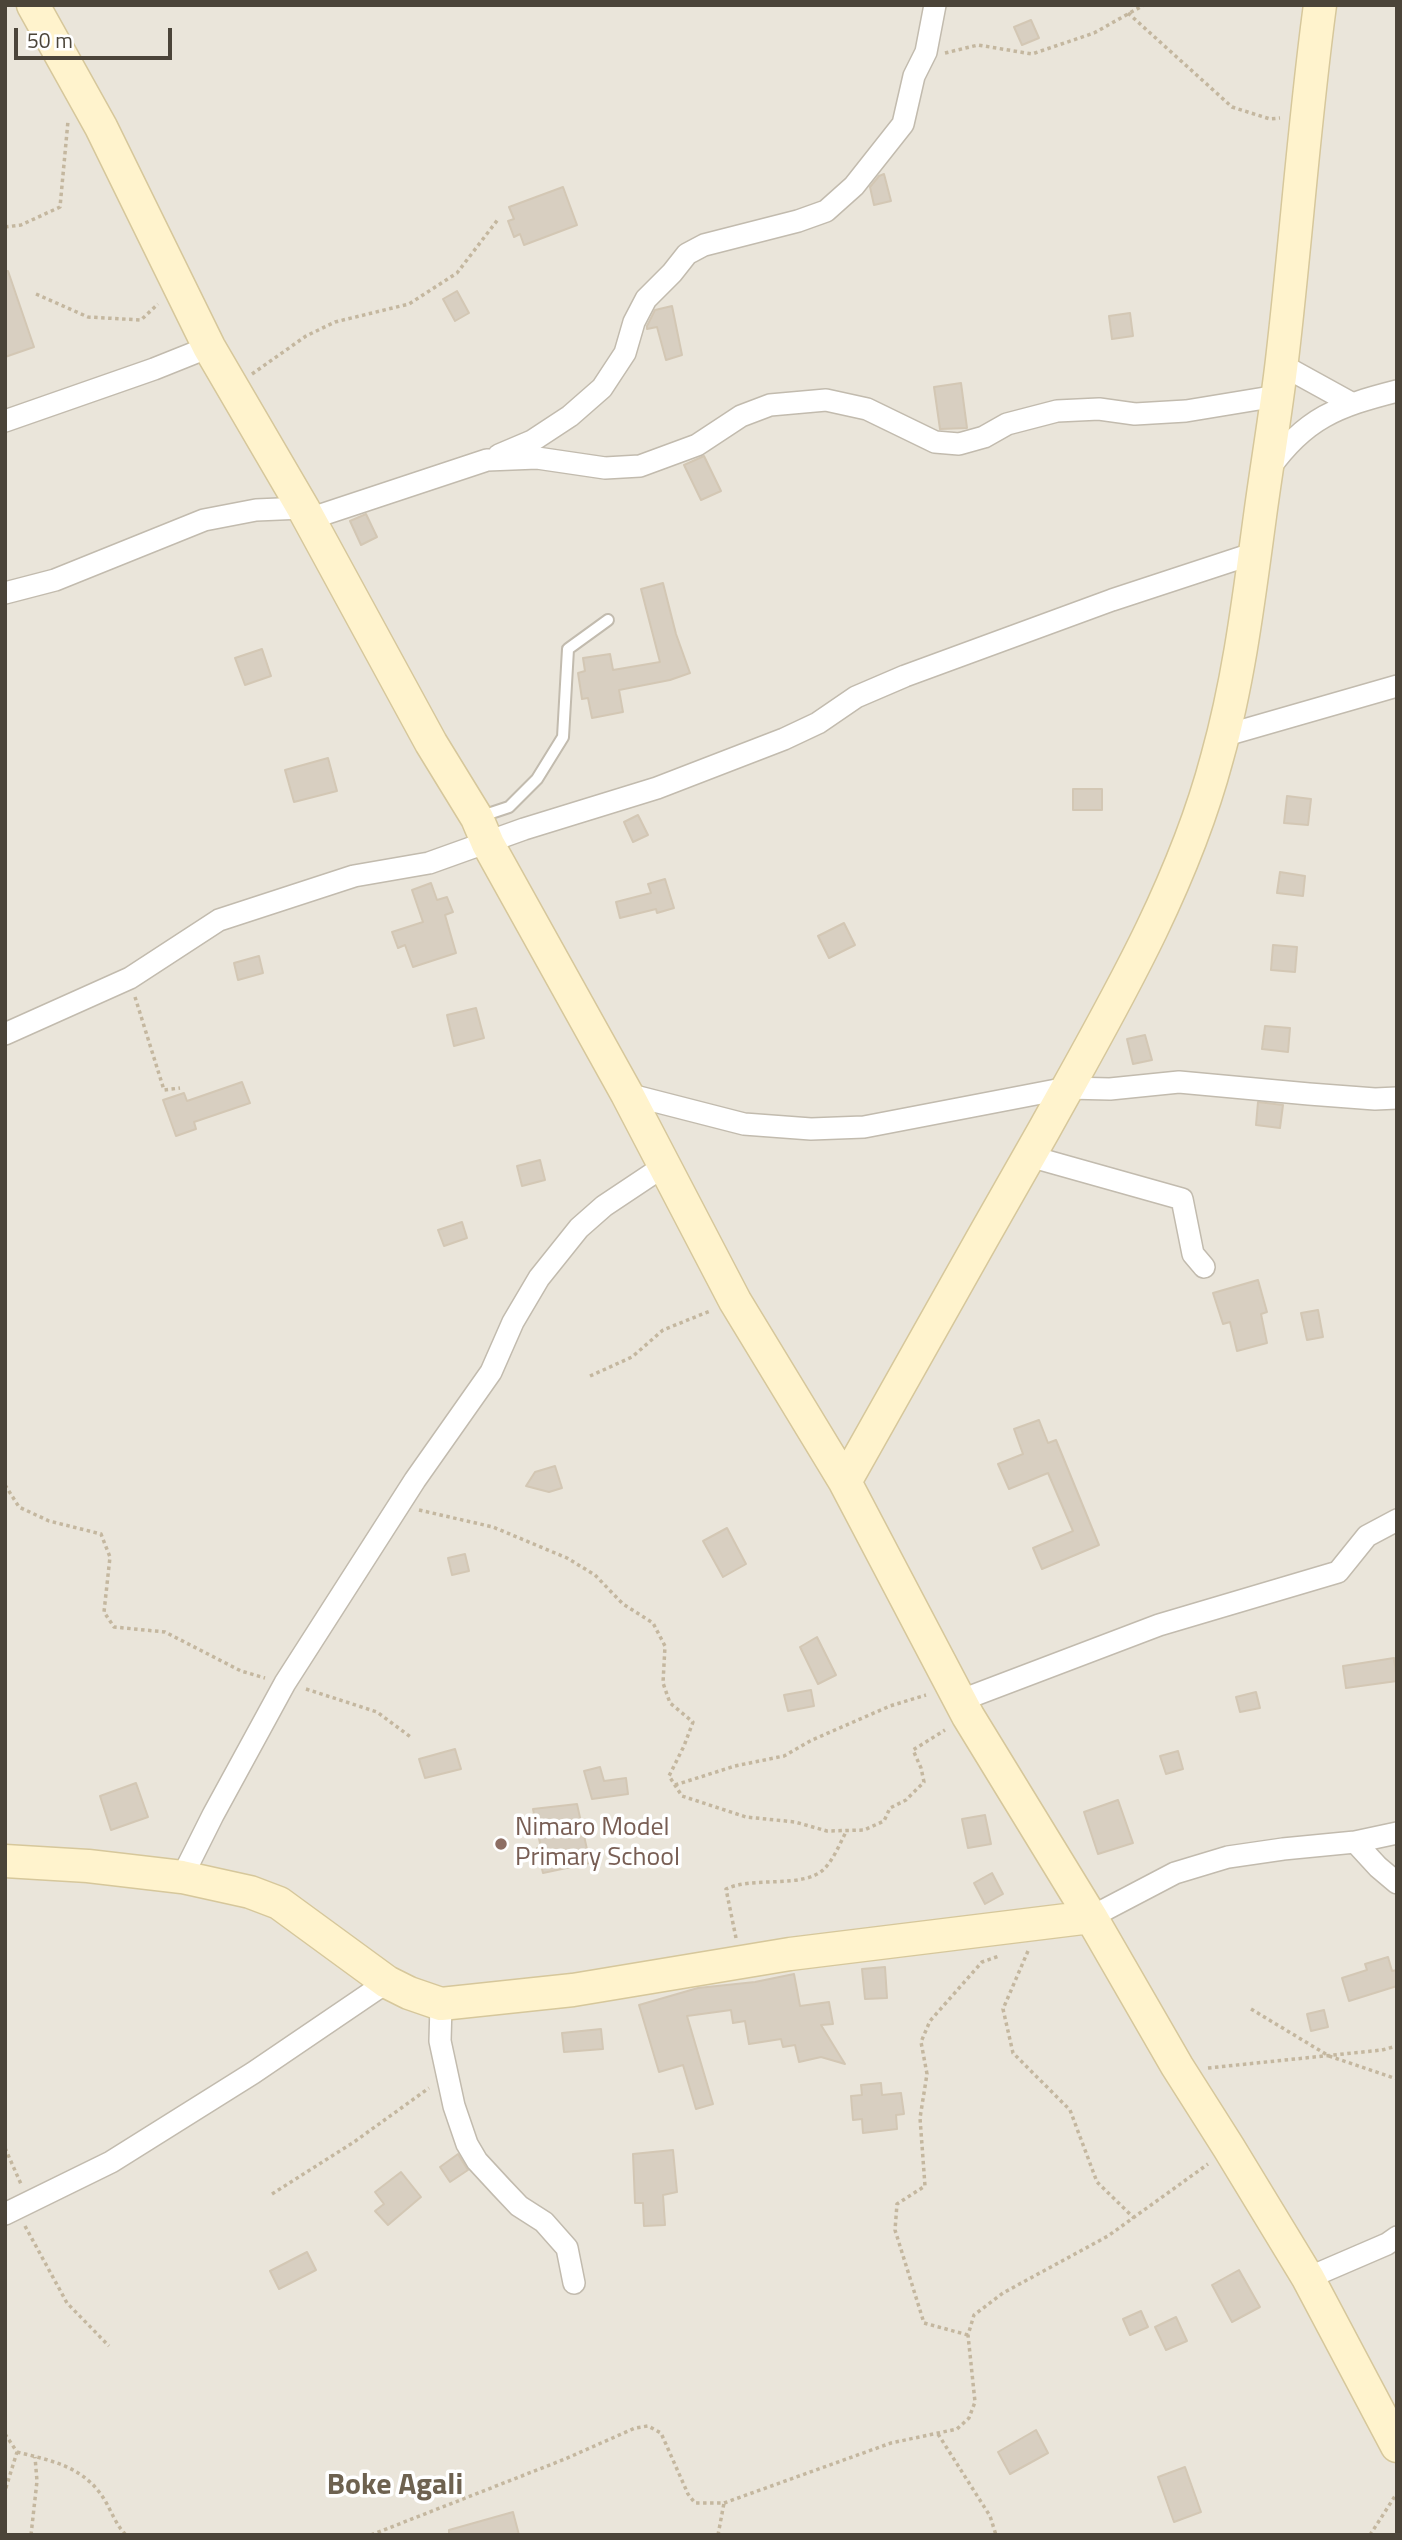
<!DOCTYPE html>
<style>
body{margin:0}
#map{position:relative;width:1402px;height:2540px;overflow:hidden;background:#f6f3ec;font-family:"Titillium Web",sans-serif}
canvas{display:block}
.frame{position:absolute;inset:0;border:7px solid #4b4439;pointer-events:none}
.scale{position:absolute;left:14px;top:28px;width:158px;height:32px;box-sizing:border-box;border:4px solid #4b4439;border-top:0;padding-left:9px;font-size:21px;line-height:24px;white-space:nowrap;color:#4b4439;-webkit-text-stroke:5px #fff;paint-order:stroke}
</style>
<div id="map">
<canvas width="1402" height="2540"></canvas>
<div class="frame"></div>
<div class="scale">50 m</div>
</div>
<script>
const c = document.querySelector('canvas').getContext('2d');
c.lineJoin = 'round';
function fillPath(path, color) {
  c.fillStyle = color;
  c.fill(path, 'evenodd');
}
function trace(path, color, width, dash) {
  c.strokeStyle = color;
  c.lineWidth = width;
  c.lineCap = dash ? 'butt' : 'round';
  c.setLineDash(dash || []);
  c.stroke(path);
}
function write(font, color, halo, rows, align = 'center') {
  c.font = font + ' "Titillium Web",sans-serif';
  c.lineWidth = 7;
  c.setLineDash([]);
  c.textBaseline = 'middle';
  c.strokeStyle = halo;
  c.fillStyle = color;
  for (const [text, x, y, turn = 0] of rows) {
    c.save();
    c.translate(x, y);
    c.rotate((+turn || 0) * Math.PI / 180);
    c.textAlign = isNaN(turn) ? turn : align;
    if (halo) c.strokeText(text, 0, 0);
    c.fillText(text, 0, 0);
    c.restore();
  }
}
const residential = new Path2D(`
 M5,5h1392v2530h-1392z`);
const building = new Path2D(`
 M1031,20l8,18 -17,7 -8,-18z
 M884,174l7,27 -17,4 -4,-18 9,-11z
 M563,187l14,38 -53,20 -4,-11 -6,3 -6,-16 6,-2 -5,-12z
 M5,271h3l26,76 -29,10z
 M457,291l12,22 -14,8 -12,-22z
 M672,306l10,49 -16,5 -9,-33 -10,2v-3l8,-16z
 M1130,313l3,23 -21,3 -3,-23z
 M961,383l6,45 -27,1 -6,-42z
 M704,456l17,35 -20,9 -17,-35z
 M366,514l11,23 -16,8 -11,-24z
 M663,583l13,51 14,39 -20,7 -51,10 4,22 -31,6 -4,-20 -6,1 -4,-26 7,-2 -2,-13 27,-4 3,16 47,-8 -19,-73z
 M262,649l9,27 -26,9 -10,-27z
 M328,758l9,33 -43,11 -9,-32z
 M1073,789h29v21h-29z
 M1287,796l24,3 -3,26 -24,-2z
 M638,815l10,20 -15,7 -9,-20z
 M1280,872l25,4 -2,20 -26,-3z
 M665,879l9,29 -17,5 -1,-4 -36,9 -4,-16 35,-9 -3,-9z
 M431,883l6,17 10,-3 6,15 -8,3 11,38 -43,14 -8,-22 -7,3 -6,-16 31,-10 -11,-32z
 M844,923l11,22 -26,13 -11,-22z
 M1273,945l24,2 -2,25 -24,-2z
 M259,956l4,17 -25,7 -4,-17z
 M476,1008l8,30 -30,8 -7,-31z
 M1265,1026l25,2 -2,24 -26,-3z
 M1145,1035l7,25 -19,4 -6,-25z
 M242,1082l8,21 -56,19 2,7 -20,7 -13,-36 21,-7 3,8z
 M1258,1102l25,3 -3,23 -24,-3z
 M540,1160l5,20 -23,6 -5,-20z
 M462,1222l5,16 -23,8 -6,-16z
 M1258,1280l9,32 -6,2 6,29 -30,8 -7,-29 -7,2 -10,-31z
 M1318,1310l5,27 -16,3 -6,-27z
 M1039,1420l9,23 8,-3 43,105 -57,24 -9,-21 40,-17 -25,-58 -39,16 -11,-25 25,-10 -9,-25z
 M555,1466l7,22 -13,4 -23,-6 9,-14z
 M727,1528l19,36 -23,13 -20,-36z
 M465,1554l4,17 -17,4 -4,-17z
 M817,1637l19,38 -18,9 -18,-37z
 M1394,1658l3,23 -51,7 -3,-22z
 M811,1690l3,16 -26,5 -4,-16z
 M1256,1692l4,16 -20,4 -4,-15z
 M455,1749l6,20 -36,9 -6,-19z
 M1178,1751l5,18 -17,5 -6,-18z
 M600,1767l4,14 22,-3 2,16 -36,5 -8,-28z
 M136,1783l12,34 -37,13 -11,-34z
 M1118,1800l15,43 -35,11 -14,-42z
 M577,1804l13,59 -47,10 -6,-25h4l-8,-39z
 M985,1815l6,29 -23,4 -6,-29z
 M992,1873l11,21 -18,10 -11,-21z
 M1388,1957l4,14 5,-1v16l-48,15 -7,-23 25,-8 -2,-6z
 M885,1967l2,31 -22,1 -3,-30z
 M794,1974l6,32 29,-4 4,22 -12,1 24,39 -24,-7 -22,5 -4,-17 -12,2 -2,-8 -32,5 -4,-23 -12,2 -2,-13 -44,6 26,88 -17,5 -13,-44 -24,7 -20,-67 59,-17 57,-6z
 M1324,2010l4,17 -17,4 -4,-17z
 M601,2029l2,20 -39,3 -2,-19z
 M881,2083l1,12 19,-2 3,21 -8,1 1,14 -34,4 -1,-14 -9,1 -2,-24 11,-1 -1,-10z
 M673,2150l4,42 -14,3 2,30 -21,1 -1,-23h-8l-2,-49z
 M458,2154l10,16 -18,12 -10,-15z
 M401,2172l20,25 -33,28 -13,-14 9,-7 -9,-12z
 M307,2252l9,18 -37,19 -9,-18z
 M1239,2270l21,37 -28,15 -20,-37z
 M1141,2311l7,16 -18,8 -7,-16z
 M1176,2317l11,24 -21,9 -11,-23z
 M1036,2430l12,23 -38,21 -12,-22z
 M1185,2467l16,45 -27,10 -16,-45z
 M513,2512l6,23h-70v-5z`);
const path = new Path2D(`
 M1128,13l104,94 38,12 10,-1
 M945,53l33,-8 54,9 62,-21 50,-28
 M5,227l16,-2 39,-18 8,-86
 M36,294l52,23 53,3 17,-16
 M252,374l54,-38 29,-14 74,-18 48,-31 42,-55
 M135,997l29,93 16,-2
 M590,1376l42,-19 31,-27 47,-19
 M5,1485l14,22 30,14 52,13 9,23 -6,55 10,15 51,5 76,39 24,7
 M419,1510l74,17 74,31 28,17 28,29 30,19 12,23 -2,37 7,20 23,19 -9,24 -15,30 13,20 64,21 49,5 32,9 37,-1 20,-9 6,-13 16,-8 18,-18 -3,-14 -8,-18 32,-20
 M306,1689l71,23 35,26
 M675,1785l60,-19 49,-10 28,-16 78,-34 36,-11
 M736,1938l-10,-49c27,-13 78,0 98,-20 10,-10 16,-26 23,-39
 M1028,1951l-25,58 10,44 57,57 27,72 37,36
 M1251,2009l78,47 68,23
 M1208,2068l174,-18 15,-4
 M5,2148l16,36
 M272,2194l82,-52 75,-54
 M25,2226l42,77 42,43
 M968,2335l-44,-12 -29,-93 2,-26 28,-18 -5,-68 7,-44 -6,-32 9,-21 52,-59 17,-6
 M5,2434l12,18 -12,39
 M938,2434l52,82 6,19
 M17,2452c31,8 62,13 83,41 10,13 14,30 26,42
 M31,2535l6,-54 -2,-24
 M371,2535l194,-76 70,-31 13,-2 13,7 27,61 7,9h29l167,-60 66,-14 12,-11 6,-16 -7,-67 6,-20 29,-22 105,-57 100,-72
 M718,2535l6,-32
 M1370,2535l27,-42`);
const lane = new Path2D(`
 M479,817l30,-10 28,-28 26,-42 5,-88 40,-29`);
const street = new Path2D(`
 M1282,365l69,38
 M5,421l149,-52 55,-22
 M499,455l33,-14 38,-25 32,-28 23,-35 9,-31 12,-23 26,-26 15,-19 17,-9 94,-24 28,-10 28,-25 49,-62 11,-48 12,-24 9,-47
 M1269,469c36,-51 69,-63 128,-78
 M309,519l178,-59 50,-2 68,10 35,-2 57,-21 44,-29 29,-11 56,-5 41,9 68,33 24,2 25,-7 23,-13 50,-13 42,-2 36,5 51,-3 91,-15
 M5,593l50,-13 149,-60 52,-10 47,-2
 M1223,736l174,-50
 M5,1034l125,-56 89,-58 135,-44 75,-13 95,-34 133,-41 127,-49 34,-16 38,-26 49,-21 207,-76 143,-47
 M627,1094l117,30 67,5 53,-2 203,-39 43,1 69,-7 130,12 66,5 22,-1
 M1029,1156l153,43 11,55 11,13
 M959,1701l200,-76 179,-53 29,-36 30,-16
 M1355,1842l23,25 19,16
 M182,1877l31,-62 72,-132 130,-203 76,-108 22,-50 26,-44 40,-50 25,-22 60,-40
 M1091,1917l84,-44 53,-16 55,-8 72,-7 42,-9
 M441,2004l-1,37 14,65 13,38 10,17 24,26 18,19 25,16 23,26 7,35
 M5,2214l106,-52 142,-89 134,-91
 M1308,2278l79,-34 10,-7`);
const secondary = new Path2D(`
 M33,5l68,122 108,220 94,161 128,235 46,75 11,26 139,250 108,207 110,181 123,234 123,201 86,149 52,82 79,130 89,168
 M845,1482c66,-117 132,-235 199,-352 66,-119 138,-240 173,-372 22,-78 32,-161 43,-242 7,-52 16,-104 22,-156 14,-119 22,-237 38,-355
 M5,1861l83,5 94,11 68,15 29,11 108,79 22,11 32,11 132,-14 217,-36 301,-37`);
const markers = [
 [501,1844,7,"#8d6e63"]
];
const educationNames = [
 ["Nimaro Model",515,1829],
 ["Primary School",515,1859]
];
const quarterNames = [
 ["Boke Agali",395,2487]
];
fillPath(residential, '#eae5da');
fillPath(building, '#d8cfc1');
trace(building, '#d3c7b4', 2);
trace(lane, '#c2bbae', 14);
trace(street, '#c2bbae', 24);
trace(secondary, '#d6c79b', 35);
trace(path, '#c4b79f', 3.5, [3.5, 3.5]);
trace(lane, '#fff', 10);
trace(street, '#fff', 21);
trace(secondary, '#fff3cd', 32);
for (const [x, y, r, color] of markers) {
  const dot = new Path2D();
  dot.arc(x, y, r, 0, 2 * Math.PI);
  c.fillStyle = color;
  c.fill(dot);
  trace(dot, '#fff', 2.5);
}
write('26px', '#785e54', '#fff', educationNames, 'left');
write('bold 30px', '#6e6250', '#fff', quarterNames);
</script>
